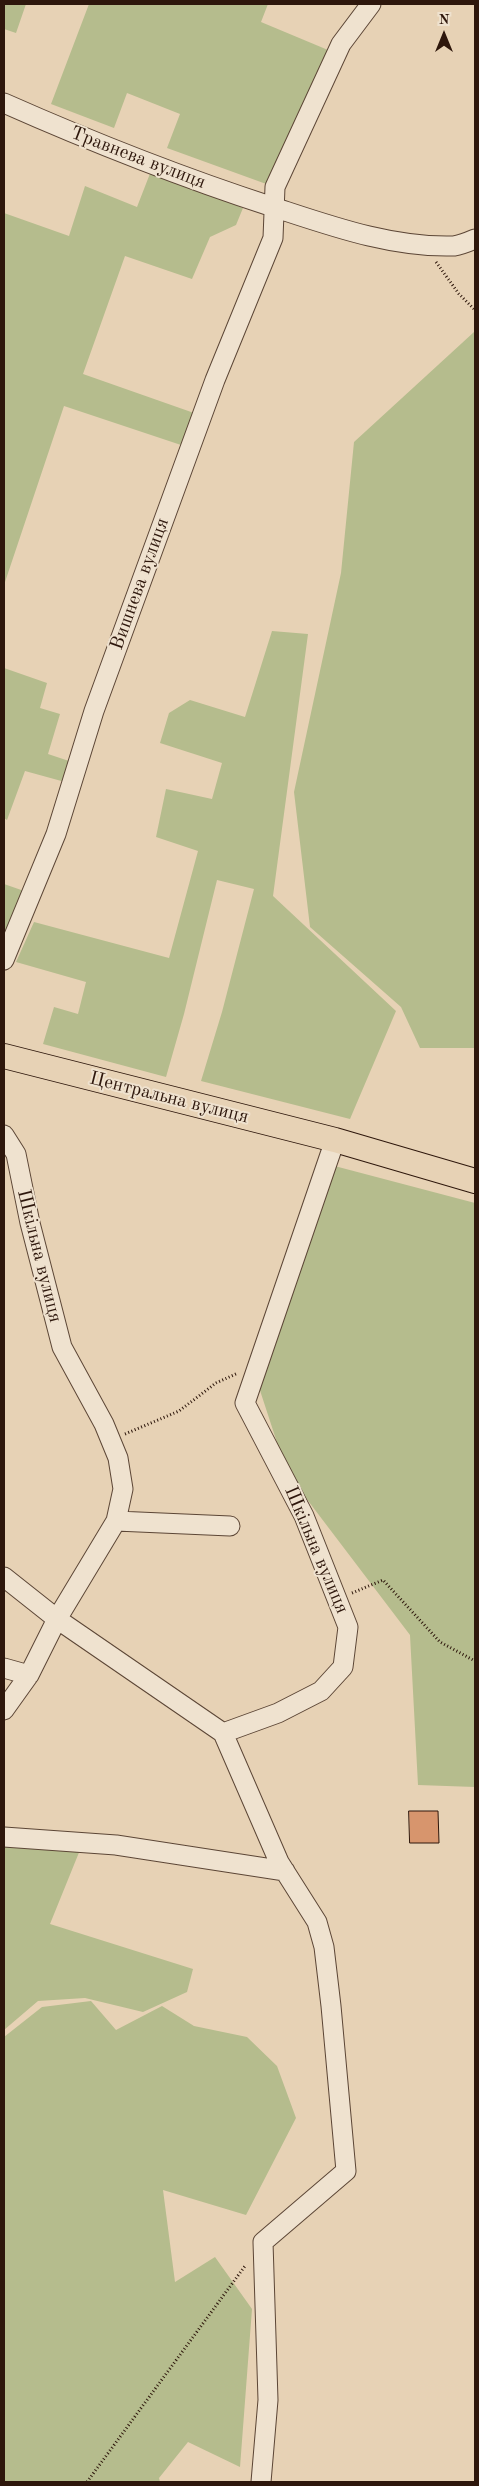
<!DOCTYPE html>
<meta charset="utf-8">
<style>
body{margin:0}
#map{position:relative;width:479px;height:2486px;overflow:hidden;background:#e7d2b5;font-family:"Old Standard TT",serif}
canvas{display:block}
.frame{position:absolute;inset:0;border:5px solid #2e170c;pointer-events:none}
.north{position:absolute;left:419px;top:10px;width:50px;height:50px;-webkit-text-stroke:4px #efe2cf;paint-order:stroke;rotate:0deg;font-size:14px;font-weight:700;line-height:20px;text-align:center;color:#2e170c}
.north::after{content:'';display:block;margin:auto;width:18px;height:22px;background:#2e170c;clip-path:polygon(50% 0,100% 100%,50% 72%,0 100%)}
</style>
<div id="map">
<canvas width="479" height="2486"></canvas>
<div class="frame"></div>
<div class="north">N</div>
</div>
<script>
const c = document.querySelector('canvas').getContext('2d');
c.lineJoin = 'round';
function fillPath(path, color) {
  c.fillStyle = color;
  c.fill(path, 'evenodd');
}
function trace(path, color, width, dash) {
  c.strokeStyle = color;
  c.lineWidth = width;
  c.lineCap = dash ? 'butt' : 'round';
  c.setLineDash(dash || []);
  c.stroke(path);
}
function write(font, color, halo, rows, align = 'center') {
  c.font = font + ' "Old Standard TT",serif';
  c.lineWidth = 4;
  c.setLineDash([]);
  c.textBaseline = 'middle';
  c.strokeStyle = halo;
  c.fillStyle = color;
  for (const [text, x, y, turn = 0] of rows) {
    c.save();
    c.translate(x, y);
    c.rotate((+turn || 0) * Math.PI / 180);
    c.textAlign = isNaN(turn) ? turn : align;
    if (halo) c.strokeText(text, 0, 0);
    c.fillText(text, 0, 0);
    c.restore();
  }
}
const green = new Path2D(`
 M4,4h22l-10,29 -12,-4z
 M89,4h179l-7,18 67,28 -59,135 -102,-37 13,-34 -53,-21 -13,35 -63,-24z
 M151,171l92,37 -7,17 -26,12 -18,42 -67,-23 -42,118 111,39 -13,32 -117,-39 -60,179v-372l65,23 16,-50 52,21z
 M474,332l1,716h-55l-19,-41 -91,-80 -16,-135 47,-219 13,-131z
 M272,631l36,3 -35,262 123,115 -46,108 -149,-38 21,-69 32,-123 -37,-9 -33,134 -18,63 -123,-33 11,-37 24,7 8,-32 -70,-20 18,-40 135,36 29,-107 -42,-14 10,-48 46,10 10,-36 -62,-20 9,-30 21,-13 55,17z
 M4,668l43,15 -7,25 20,6 -12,40 24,8 -7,20 -40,-11 -18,49 -3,-2z
 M4,884l23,8 -23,50z
 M327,1164l148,39v584l-57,-2 -8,-150 -123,-162 -35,-107z
 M4,1843l76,7 -30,74 143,45 -6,23 -44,20 -58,-14 -47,3 -34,29z
 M91,2001l25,29 46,-24 32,20 53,11 30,29 19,52 -50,97 -83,-25 12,92 40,-25 37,52 -12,158 -52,-25 -29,36 1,4h-156v-445l38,-30z`);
const building = new Path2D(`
 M409,1811h29l1,32h-29z`);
const path = new Path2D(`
 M436,262l23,32 16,16
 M125,1434l54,-23 37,-28 22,-10
 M352,1593l31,-13 57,62 35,19
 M87,2482l158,-216`);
const minor = new Path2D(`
 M4,103c88,39 177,74 269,104 58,19 119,41 181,39 7,-1 14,-4 21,-7
 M4,960l52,-126 38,-123 121,-331 58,-142 2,-51 66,-143 30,-40
 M4,1135l12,19 14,69 32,124 42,77 14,34 5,31 -7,32 -59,98 -28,56 -25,35
 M116,1521l114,5
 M4,1577l53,42 166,114
 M4,1668l25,7
 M223,1733l56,129 38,60 7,25 7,59 15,165 -83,71 5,158 -7,82
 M223,1733l55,-20 43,-22 22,-24 5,-40 -44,-111 -59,-113 90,-263
 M4,1837l112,8 169,26`);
const major = new Path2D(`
 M4,1056l331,84 140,41`);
const streetNames = [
 ["Травнева вулиця",138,158,21],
 ["Вишнева вулиця",140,584,-70],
 ["Центральна вулиця",169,1098,14],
 ["Шкільна вулиця",39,1256,76],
 ["Шкільна вулиця",316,1550,67]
];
fillPath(green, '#b5bc8d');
fillPath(building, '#d7956d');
trace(building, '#2e170c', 1);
trace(minor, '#5c4636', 21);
trace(major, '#2e170c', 26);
trace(path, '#2e170c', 3, [1, 2.5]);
trace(minor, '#efe2cf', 19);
trace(major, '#e7d2b5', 24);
write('19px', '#2e170c', '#efe2cf', streetNames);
</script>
